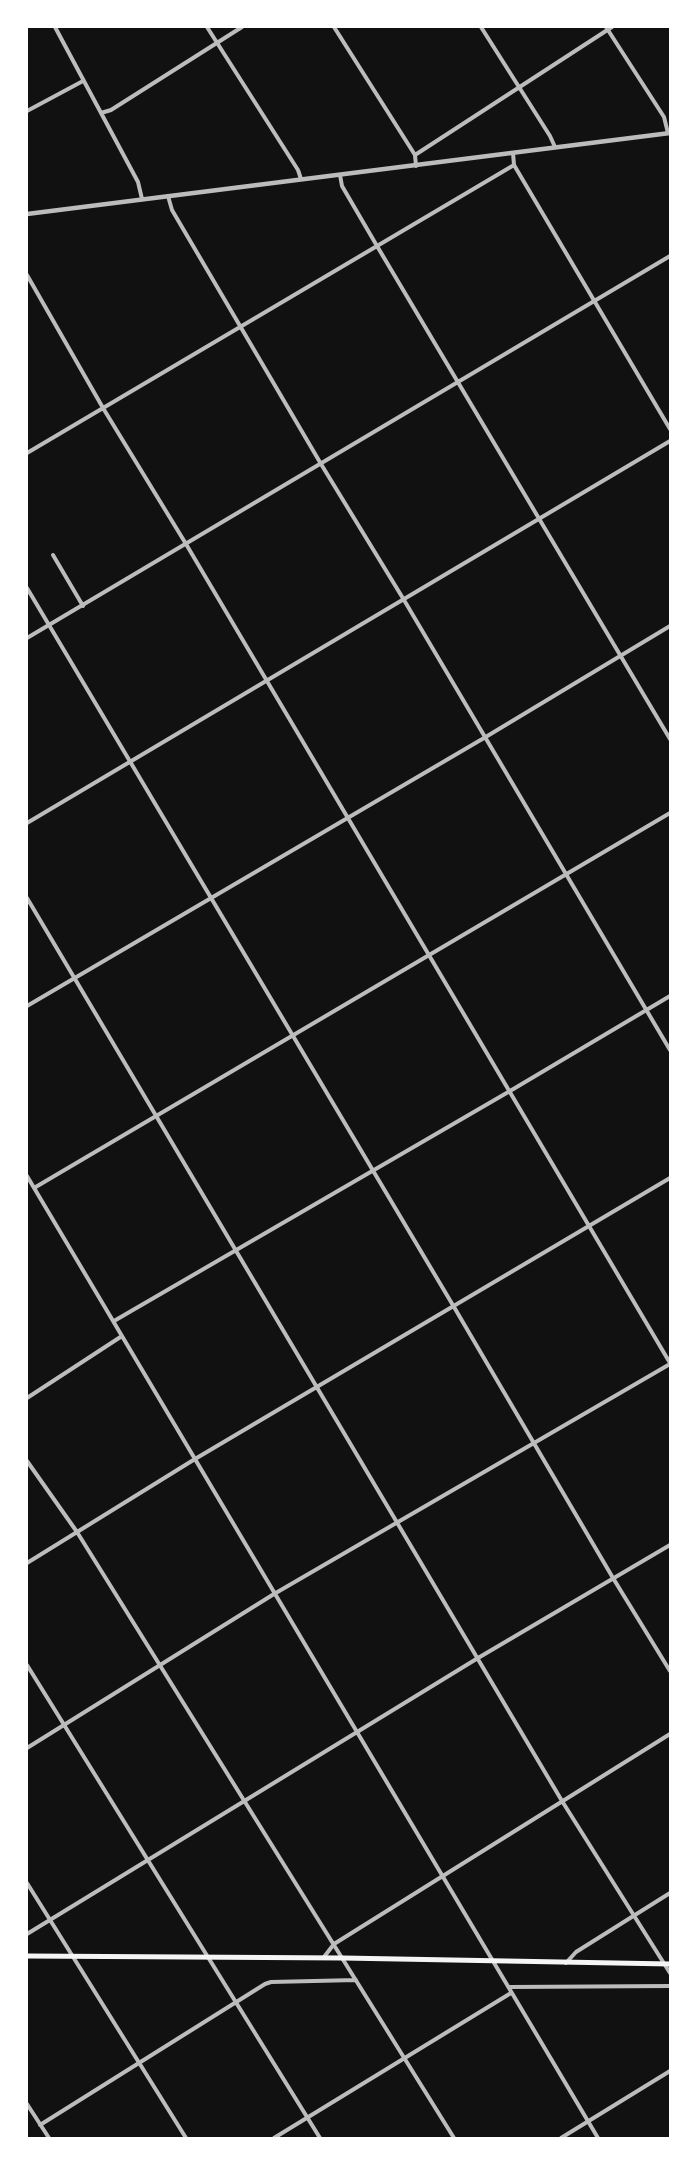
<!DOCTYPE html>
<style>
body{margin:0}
#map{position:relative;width:697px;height:2165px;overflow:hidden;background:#111;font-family:Poppins,sans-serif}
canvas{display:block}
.frame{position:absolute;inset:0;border:28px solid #fff;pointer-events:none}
</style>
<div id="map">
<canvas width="697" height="2165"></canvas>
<div class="frame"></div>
</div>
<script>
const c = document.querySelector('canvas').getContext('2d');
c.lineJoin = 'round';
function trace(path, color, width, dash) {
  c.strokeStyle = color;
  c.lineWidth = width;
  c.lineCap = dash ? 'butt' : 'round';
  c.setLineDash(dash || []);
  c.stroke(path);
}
const minor = new Path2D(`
 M55,27l83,155 4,17
 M207,27l91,143 3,9
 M334,27l81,128 1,11
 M481,27l69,109 5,11
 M606,27l58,90 4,16
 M27,111l56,-30
 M101,113l10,-3 131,-83
 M513,153l1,12 156,264
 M415,155l197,-128
 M340,175l2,11 35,60 293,493
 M168,196l4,14 149,254 83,136 266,450
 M27,275l76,133 83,136 484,819
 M27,453l487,-288
 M53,555l30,51
 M27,588l427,719 159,271 57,93
 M27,638l643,-382
 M27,823l643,-382
 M27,898l535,903 108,172
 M27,1006l457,-268 186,-112
 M27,1176l571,962
 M34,1188l636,-375
 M114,1321l396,-230 160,-95
 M27,1398l95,-62
 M27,1461l50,71 377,606
 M27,1563l168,-104 475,-281
 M27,1665l293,473
 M27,1748l247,-154 396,-230
 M27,1883l159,255
 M27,1934l451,-276 192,-113
 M324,1957l10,-13 336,-210
 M566,1963l10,-11 94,-59
 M509,1987l161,-1
 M27,2104l22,34
 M40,2125l225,-141 6,-2 85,-2
 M274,2138l237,-145
 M561,2138l109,-67`);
const tertiary = new Path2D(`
 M27,214l643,-81`);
const secondary = new Path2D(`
 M27,1956l316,2 327,6`);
trace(minor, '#bcbcbc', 4);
trace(tertiary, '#bcbcbc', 4.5);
trace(secondary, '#f5f5f5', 5);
</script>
